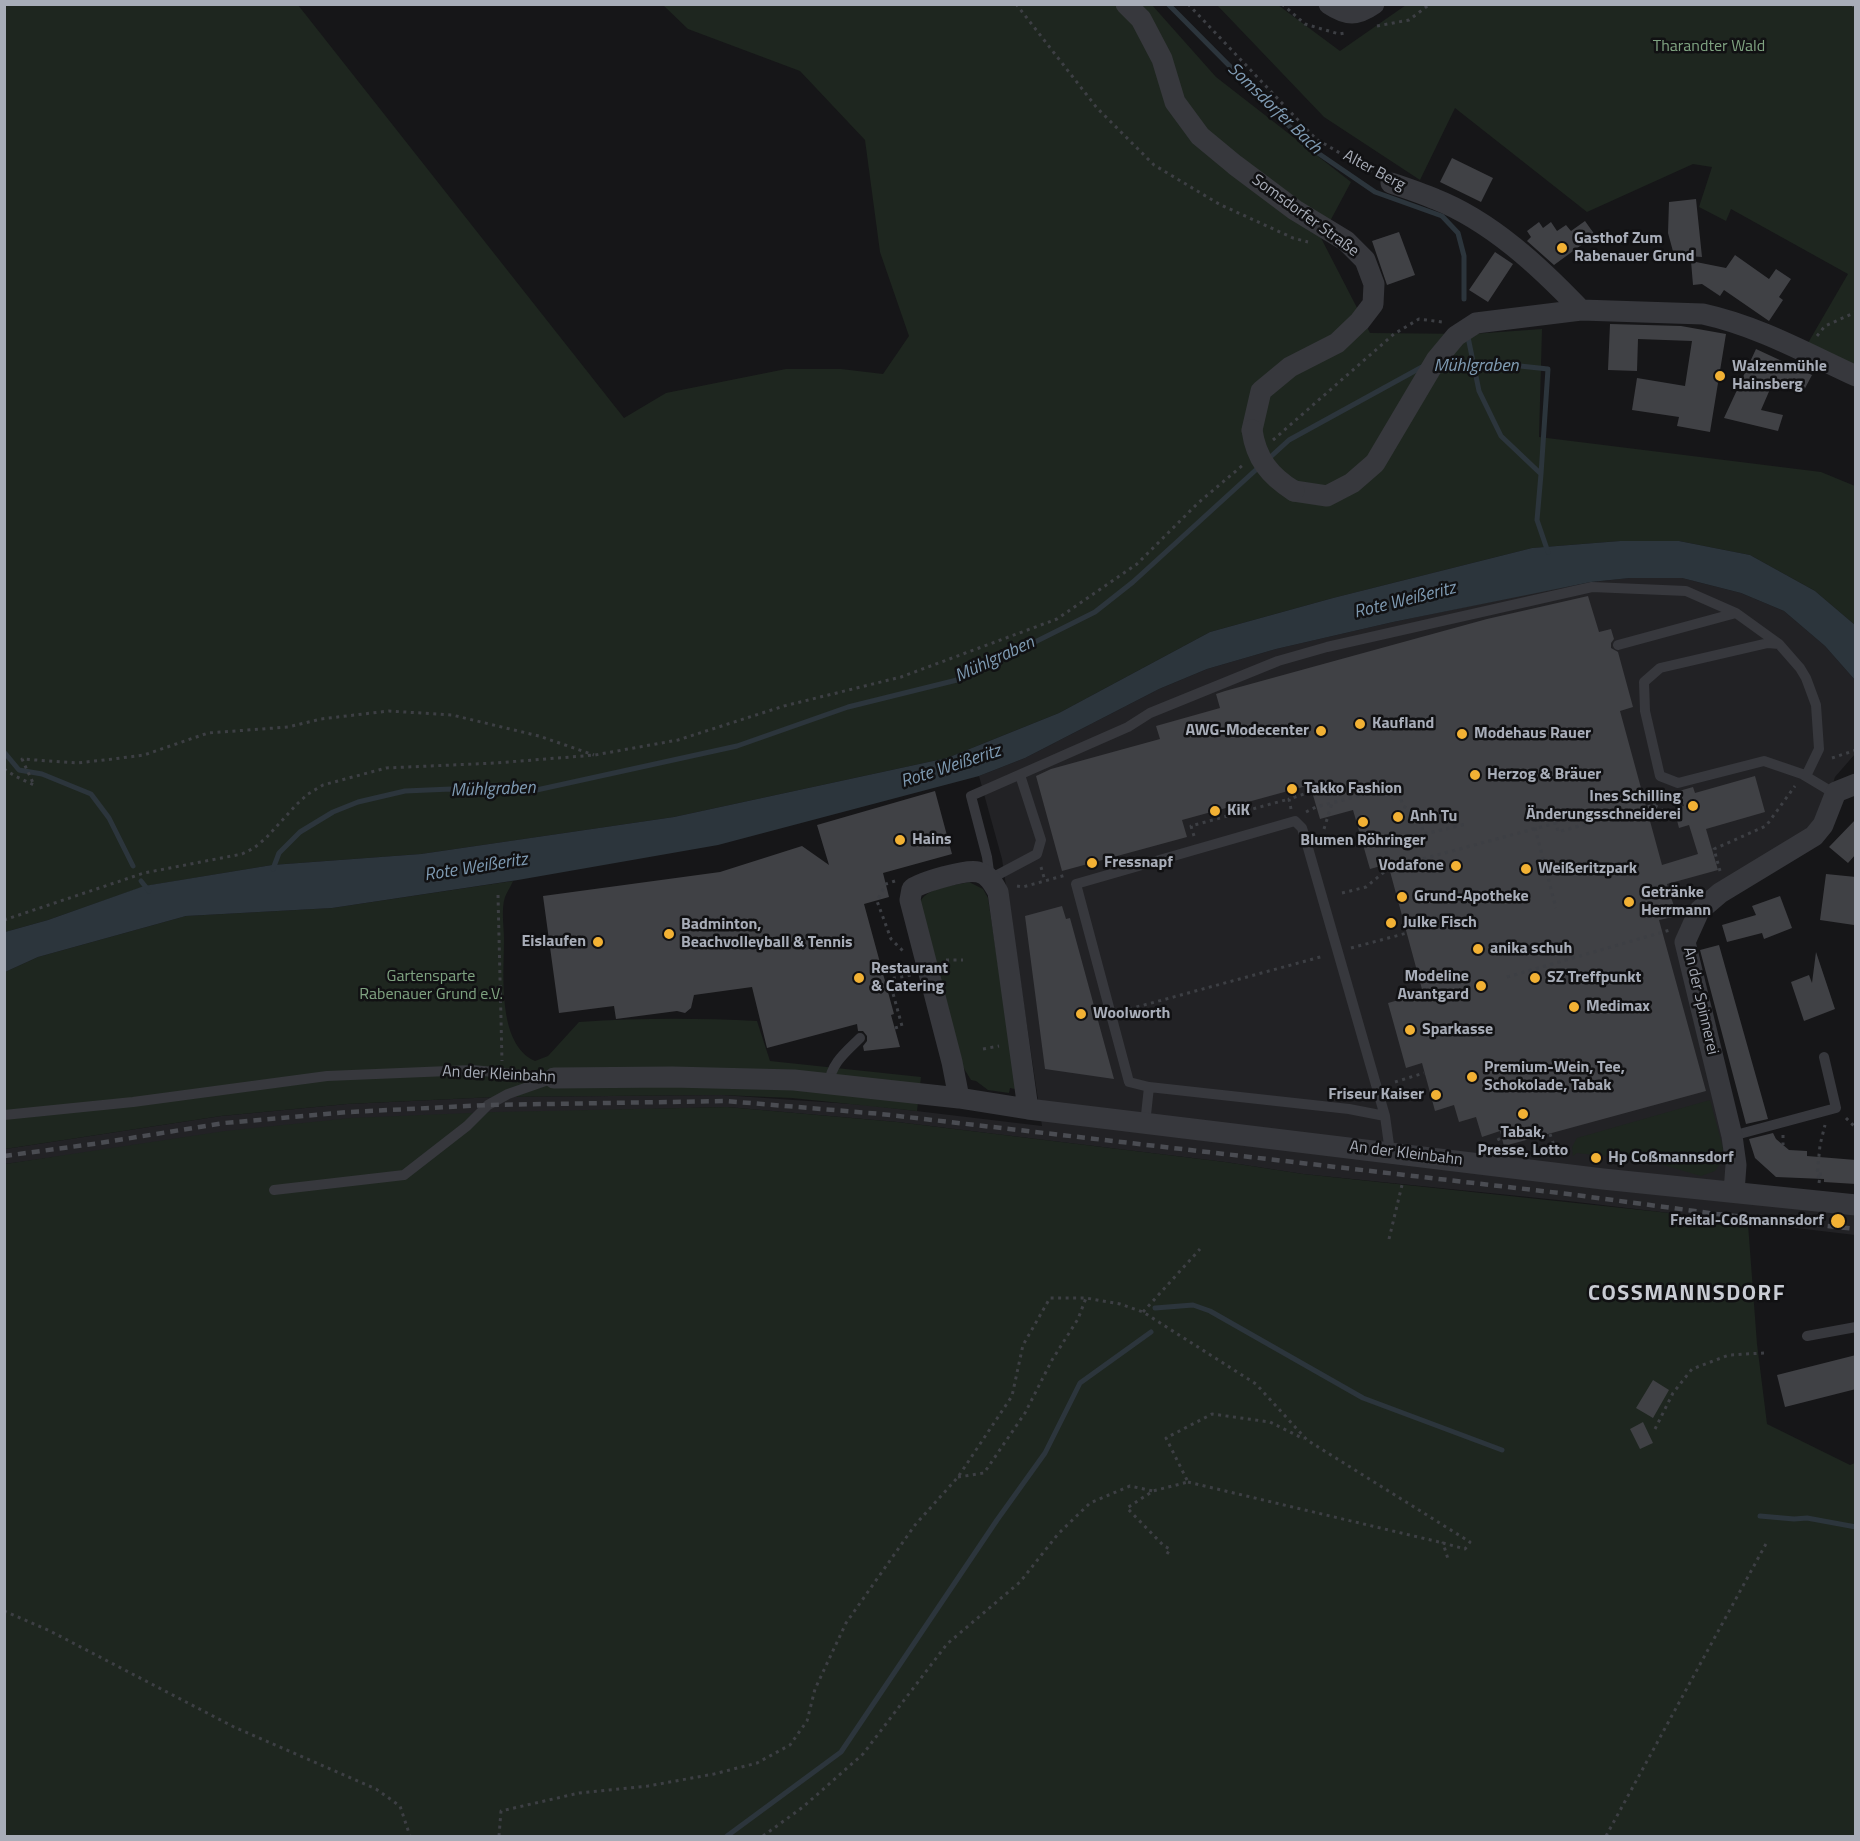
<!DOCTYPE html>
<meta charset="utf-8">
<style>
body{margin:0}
#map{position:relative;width:1860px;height:1841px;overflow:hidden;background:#161618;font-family:"Titillium Web",sans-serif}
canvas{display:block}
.frame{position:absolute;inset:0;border:6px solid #a8adb8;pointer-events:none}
</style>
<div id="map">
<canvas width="1860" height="1841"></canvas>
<div class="frame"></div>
</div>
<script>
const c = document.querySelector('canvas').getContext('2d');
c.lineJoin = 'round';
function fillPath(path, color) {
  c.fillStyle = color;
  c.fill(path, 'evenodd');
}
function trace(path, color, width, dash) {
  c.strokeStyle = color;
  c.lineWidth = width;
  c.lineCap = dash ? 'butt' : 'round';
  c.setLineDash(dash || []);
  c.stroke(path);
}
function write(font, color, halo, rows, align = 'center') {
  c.font = font + ' "Titillium Web",sans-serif';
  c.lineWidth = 5;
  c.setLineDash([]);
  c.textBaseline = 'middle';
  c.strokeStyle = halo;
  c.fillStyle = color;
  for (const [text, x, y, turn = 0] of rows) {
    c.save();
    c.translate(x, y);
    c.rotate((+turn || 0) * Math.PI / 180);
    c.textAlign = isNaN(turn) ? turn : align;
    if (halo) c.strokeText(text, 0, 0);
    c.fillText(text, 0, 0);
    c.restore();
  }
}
const built = new Path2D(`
 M1630,578h52l59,15 43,18 41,35 30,34v74l-20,23 -21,64 -134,86 61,275 114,11v22l-287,-34 -265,-27 -78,-12 -328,-40 -170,-15 -259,7 -367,37 -96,13v-15l216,-33 126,-12 148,-7 227,-2 144,10 176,21 -40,-267 -23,-83 46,-18 134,-69 48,-20 69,-20 117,-27 144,-30 54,-10z`);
const green = new Path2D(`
 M5,5h293l326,413 42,-25 120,-24h55l42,5 26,-38 -29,-84 -15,-112 -65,-69 -112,-42 -25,-24h489l64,72 135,105 -30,56 49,95 102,1 70,-5 -3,108 282,35 34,14v139l-40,-34 -65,-36 -71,-14h-59l-88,7 -199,50 -123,34 -151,81 -112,45 -273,59 -253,37 -149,11 -127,21 -97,34 -43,12z
 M1217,5h61l62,46 66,-46h449v361l-47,-23 40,-69 -117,-65 -5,12 -27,-14 13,-40 -19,-3 -106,48 -132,-104 -35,72 -96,-63z
 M513,881c-2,5 -6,11 -8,16 -4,12 -1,29 -1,42 0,36 -7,105 31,122l13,-5 31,-34c59,-4 119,-4 178,-1l13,40 151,16 -4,34 -125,-13 -70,-3 -227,2 -148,7 -126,12 -216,33v-177l33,-15 148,-41 146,-8z
 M969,882l14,7 5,9 28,186 -1,5 -5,-1 -1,5 -21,-3 -12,-9 -5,-1 -8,-13 -44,-162c5,-18 34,-19 50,-23z
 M1710,1100l13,48 -1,13 -7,10 -14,5 -51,-15 -73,-8 -4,3 -1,-9 5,-9z
 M727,1107l170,15 328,40 78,12 376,40 69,10 9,120 10,80 83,41 5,-2v373h-1850v-672l220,-33 126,-13 144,-6z`);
const water = new Path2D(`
 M1620,541h59l71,14 65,36 40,34v55l-30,-34 -41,-35 -43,-18 -59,-15h-52l-39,4 -198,40 -117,27 -69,20 -48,20 -134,69 -46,18 -261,69 -200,35 -186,28 -146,8 -148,41 -33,15v-40l43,-12 96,-34 128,-21 149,-11 253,-37 273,-59 112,-45 151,-81 123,-34 199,-50z`);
const stream = new Path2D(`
 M1168,4l144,145 63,43 67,24 16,17 6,23v43
 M1468,337l11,54 22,45 40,38 -4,46 11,32
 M1440,365l52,-2 56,6 -7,105
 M1266,461l23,-21 133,-73
 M4,752l15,18 23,4 49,20 18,24 24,48
 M273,869l6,-16 21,-21 33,-20 25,-10 47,-11 46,-2 81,2 205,-45 111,-39 113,-28 134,-67 38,-30 126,-115
 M141,881l8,10
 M1155,1308l38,-3 17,6 153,87 139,52
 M1760,1516l34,3 13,-1 49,9
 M727,1836l114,-84 156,-232 48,-67 35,-70 71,-51`);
const building = new Path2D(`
 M1452,158l41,20 -12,24 -41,-20z
 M1696,199l6,58 -28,-2 -6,-22 1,-31z
 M1585,221l10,14 -41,30 -27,-24 4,-4 -4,-6 12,-9 4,6 8,-6 6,9 9,-6 5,6z
 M1399,232l16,43 -28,10 -15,-44z
 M1495,252l18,12 -25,38 -19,-12z
 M1735,255l34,24 7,-10 15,10 -12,18 4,3 -14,21 -45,-31 -4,6 -18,-12 -9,1 -2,-24 35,7z
 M1610,324l71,2 45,8 -16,98 -33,-6 2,-9 -47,-7 5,-32 48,8 7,-45 -54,-2 -1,32 -29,-1z
 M1756,349l56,26 -10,19 -28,-14 -13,30 22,5 -5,16 -54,-13z
 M1588,596l11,36 12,-3 3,10 -3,4v5l7,4 15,55 -13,4 42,154 36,-11 -9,-29 -10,3 -5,-19 10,-3 -5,-15 14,-4 2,6 60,-17 10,36 -59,17 12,41 -51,14 10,32 -18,4 47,171 -202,55 -4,-15 -18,6 -6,-20 -17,5 -5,-17 -19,6 -13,-48 -16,5 -18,-65 35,-10 -35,-129 -18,5 -17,-59 -33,9 -10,-34 -128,35 5,17 -125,34 -26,-95 15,-7 109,-30 -4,-13 64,-18 -4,-14 9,-3 262,-72z
 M935,791l17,63 -69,19 6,24 -25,7 30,110 -3,1 9,32 -36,4 -1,-5 4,-5v-5l-4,-5h-5l-1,-7 -90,24 -15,-61 -58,8 -3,13 -6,5 -8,-2 -61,8 -2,-13 -55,7 -16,-117 177,-24 82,-26 27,19 -12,-40z
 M1856,819v35l-8,9 -19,-16z
 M1826,874l30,3 -2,48 -34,-5z
 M1780,896l12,32 -28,11 -2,-6 -35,9 -5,-17 34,-10 -4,-9z
 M1062,906l4,13 4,-1 44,161 -69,-10 -20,-153z
 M1719,945l49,174 -22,5 -46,-174z
 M1816,952l19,57 -31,12 -13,-39 18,-7 3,8z
 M1773,1133l3,6 13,11 18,1v5l49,4v24l-32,-2v-3l-48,-2 -21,-19 -6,-19z
 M1856,1355v34l-71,18 -8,-32z
 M1653,1380l16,10 -16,28 -17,-10z
 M1643,1422l10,21 -13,6 -10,-20z`);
const path = new Path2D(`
 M1016,4l81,104 57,57 65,39 74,34 15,4
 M1188,4l128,135 58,34
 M1282,4l23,20 34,10 6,-1
 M1852,4l4,5
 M1377,26l32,-6 21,-16
 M1817,336l8,-10 31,-14
 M1273,440l121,-106 25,-15 23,3
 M1832,758l24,-8
 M4,769l11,7 19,9 -12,-26 55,4 36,-4 31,-4 64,-22 80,-6 33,-8 68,-8 63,4 87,21 55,19
 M1397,785l6,21 14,7 7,21 42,-10
 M1654,805l4,-15
 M1291,809l-2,-10 18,-6
 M1306,812l10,-5 62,-16
 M1535,828l21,80
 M1324,829l8,-26
 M1194,836l-3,-10 98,-27
 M1041,867l4,14
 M1720,871l-6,-22 52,-23 29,-40
 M895,881l-9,3 -9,17 14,38 12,12
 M1017,886l6,1 43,-12
 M1342,893l24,-6 23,-19 167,-45 2,9 96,-27 23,14
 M498,895l4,166
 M4,920l140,-47 98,-19 12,-6 12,-10 31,-34 11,-10 15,-9 63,-17 110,-5 99,-8 83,-15 106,-34 117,-29 156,-58 80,-55 61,-61 45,-38
 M1351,948l56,-15
 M946,960h17
 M1507,977l163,-47
 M1122,1011l202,-55
 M895,1028l7,-2 -13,-47 22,-4
 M983,1049l16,-3
 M1395,1082l29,-9
 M1846,1118l10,10
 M1550,1134l7,20
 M1783,1135v10
 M1498,1138l2,4
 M1820,1177l-3,-1 3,-31 5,-20
 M1819,1183l2,-13
 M1389,1239l13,-54
 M1143,1312l57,-63
 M1655,1429l18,-36 19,-24 37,-14 35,-2
 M958,1477l26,-4 41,-60 27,-53 26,-41 8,-21
 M1188,1482l255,61
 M1167,1554l3,-5 -6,-3 -37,-38 26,-17 35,-9 -22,-44 46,-24 58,8 34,17
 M4,1611l46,20 184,96 142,62 24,17 10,30
 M499,1836l2,-25 78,-18 69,-7 66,-12 43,-11 33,-18 17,-24 8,-32 31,-66 69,-98 43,-48 54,-81 11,-51 27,-47h36l34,6 23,8 113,72 51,56 163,102 -5,7 -22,-6 5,16
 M763,1836l40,-29 60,-53 84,-110 73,-62 38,-48 32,-31 40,-17 23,5
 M1606,1836l161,-294`);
const lane = new Path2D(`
 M1618,645l118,-32
 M1020,775l21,65 -4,14 -47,25 -3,-22 -16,-61 157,-69 22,-14 128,-52 49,-14 265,-60 94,4 50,22 43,31
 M1806,776l13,-27 -3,-44 -10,-27 -6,-10 -21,-24 -11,-1 -108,25 -16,14 1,29 15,65 18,7 86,-22 38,13 25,15 9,3
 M1295,821l7,7 4,13 79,275 -36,-7 -200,-22 -20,-5 -53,-198z
 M829,1084c2,-21 17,-32 31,-46
 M4,1115l129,-13 194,-26 146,-6 81,8
 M1385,1116l5,36
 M1145,1124l4,-37
 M1732,1136l104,-28 -12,-51
 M274,1190l130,-15 63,-49 21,-21 20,-11 43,-15
 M1807,1336l49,-9`);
const street = new Path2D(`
 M1126,4l15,15 21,40 13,43 25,34 35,29 60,45 51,31 19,19 9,24 -1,20 -13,17 -23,22 -47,24 -29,24 -9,39
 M1329,4c18,12 28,12 45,0
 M1391,183c15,5 30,10 44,16 56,22 105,68 146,111
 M1294,491l33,5 25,-13 23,-20 61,-103 20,-24 20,-13 105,-13 122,4c55,12 103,39 153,62
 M554,1078l118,-1 122,3 165,18 69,11 575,70 253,26
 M959,1098l-7,-36 -42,-162 2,-11c10,-7 54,-20 66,-17 10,2 15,11 20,20l30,217
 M1734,1192l2,-27 -4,-29 -47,-194 14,-31 21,-18 94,-57 9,-11 13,-33 20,-8`);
const rail = new Path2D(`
 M4,1156l96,-13 124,-20 125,-11 139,-7 238,-4 155,13 687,80 149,20 139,15`);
const streetBridge = new Path2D(`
 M1252,430c4,29 18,46 42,61`);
const markers = [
 [1562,248,6,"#f2b134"],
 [1720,376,6,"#f2b134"],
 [1360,724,6,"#f2b134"],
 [1321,731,6,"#f2b134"],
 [1462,734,6,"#f2b134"],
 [1475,775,6,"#f2b134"],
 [1292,789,6,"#f2b134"],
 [1693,806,6,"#f2b134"],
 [1215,811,6,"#f2b134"],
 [1398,817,6,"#f2b134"],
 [1363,822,6,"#f2b134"],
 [900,840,6,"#f2b134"],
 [1092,863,6,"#f2b134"],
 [1456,866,6,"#f2b134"],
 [1526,869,6,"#f2b134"],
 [1402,897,6,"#f2b134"],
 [1629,902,6,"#f2b134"],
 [1391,923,6,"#f2b134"],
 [669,934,6,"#f2b134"],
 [598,942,6,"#f2b134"],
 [1478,949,6,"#f2b134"],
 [859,978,6,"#f2b134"],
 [1535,978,6,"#f2b134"],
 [1481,986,6,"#f2b134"],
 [1574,1007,6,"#f2b134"],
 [1081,1014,6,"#f2b134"],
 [1410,1030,6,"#f2b134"],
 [1472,1077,6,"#f2b134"],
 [1436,1095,6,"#f2b134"],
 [1523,1114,6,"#f2b134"],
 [1596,1158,6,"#f2b134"],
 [1838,1221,8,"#f2b134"]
];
const parkNames = [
 ["Tharandter Wald",1709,47],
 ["Gartensparte",431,977],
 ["Rabenauer Grund e.V.",431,995]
];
const streetNames = [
 ["Alter Berg",1374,171,28],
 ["Somsdorfer Straße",1305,216,36],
 ["An der Spinnerei",1700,1001,77],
 ["An der Kleinbahn",499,1075,3],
 ["An der Kleinbahn",1406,1154,7]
];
const poiNames = [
 ["Gasthof Zum",1574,239],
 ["Rabenauer Grund",1574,257],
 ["Walzenmühle",1732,367],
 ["Hainsberg",1732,385],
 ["Kaufland",1372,724],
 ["AWG-Modecenter",1309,731,"right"],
 ["Modehaus Rauer",1474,734],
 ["Herzog & Bräuer",1487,775],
 ["Takko Fashion",1304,789],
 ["Ines Schilling",1681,797,"right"],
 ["Änderungsschneiderei",1681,815,"right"],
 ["KiK",1227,811],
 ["Anh Tu",1410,817],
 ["Hains",912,840],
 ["Blumen Röhringer",1363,841,"center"],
 ["Fressnapf",1104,863],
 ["Vodafone",1444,866,"right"],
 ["Weißeritzpark",1538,869],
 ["Getränke",1641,893],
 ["Herrmann",1641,911],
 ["Grund-Apotheke",1414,897],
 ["Julke Fisch",1403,923],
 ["Badminton,",681,925],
 ["Beachvolleyball & Tennis",681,943],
 ["Eislaufen",586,942,"right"],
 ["anika schuh",1490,949],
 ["Restaurant",871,969],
 ["& Catering",871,987],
 ["Modeline",1469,977,"right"],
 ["Avantgard",1469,995,"right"],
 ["SZ Treffpunkt",1547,978],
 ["Medimax",1586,1007],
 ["Woolworth",1093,1014],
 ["Sparkasse",1422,1030],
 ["Premium-Wein, Tee,",1484,1068],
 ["Schokolade, Tabak",1484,1086],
 ["Friseur Kaiser",1424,1095,"right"],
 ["Tabak,",1523,1133,"center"],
 ["Presse, Lotto",1523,1151,"center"],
 ["Hp Coßmannsdorf",1608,1158],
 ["Freital-Coßmannsdorf",1824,1221,"right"]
];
const waterNames = [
 ["Somsdorfer Bach",1274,109,44],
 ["Mühlgraben",1476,367],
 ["Rote Weißeritz",1405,601,-14],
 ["Mühlgraben",995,660,-25],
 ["Rote Weißeritz",951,767,-18],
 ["Mühlgraben",493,790,-2],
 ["Rote Weißeritz",476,868,-9]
];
const districtNames = [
 ["COSSMANNSDORF",1687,1295]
];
fillPath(built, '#222225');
fillPath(green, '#1e261f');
fillPath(water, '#2c353c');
trace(stream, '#2c353c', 5);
fillPath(building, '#404145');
trace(path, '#3d3f44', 3, [3, 4.5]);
trace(lane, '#37383d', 10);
trace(street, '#37383d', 21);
trace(rail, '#4a4c52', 4.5, [8, 6]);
trace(streetBridge, '#37383d', 21);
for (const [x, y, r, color] of markers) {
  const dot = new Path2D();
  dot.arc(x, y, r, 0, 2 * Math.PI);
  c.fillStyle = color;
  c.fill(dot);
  trace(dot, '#111113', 2);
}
write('16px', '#7fa381', '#111113', parkNames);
write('16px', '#a8adb8', '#111113', streetNames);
write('bold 16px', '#a8adb8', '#111113', poiNames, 'left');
write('italic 18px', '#7f9bb3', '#111113', waterNames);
c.letterSpacing = '1.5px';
write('bold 22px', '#c9ccd4', '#111113', districtNames);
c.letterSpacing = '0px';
</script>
